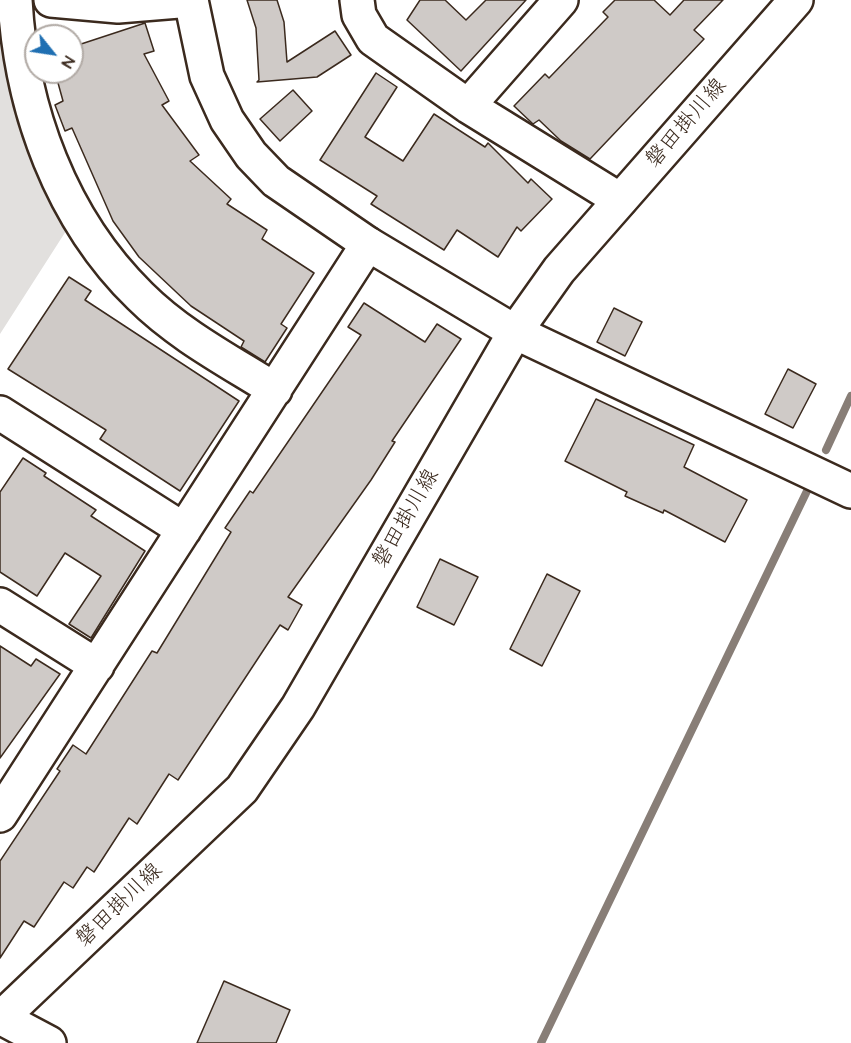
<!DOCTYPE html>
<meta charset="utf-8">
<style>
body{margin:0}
#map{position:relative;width:851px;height:1043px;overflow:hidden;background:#fff;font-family:"Architects Daughter",sans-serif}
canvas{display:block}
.north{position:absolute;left:24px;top:24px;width:60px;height:60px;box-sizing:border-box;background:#fff;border:2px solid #b1aaa5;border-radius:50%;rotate:120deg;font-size:16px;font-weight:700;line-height:24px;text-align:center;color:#3b2a1e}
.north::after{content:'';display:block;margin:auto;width:21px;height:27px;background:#1f6fb2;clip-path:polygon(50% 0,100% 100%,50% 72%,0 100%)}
</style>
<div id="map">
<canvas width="851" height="1043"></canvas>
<div class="north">N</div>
</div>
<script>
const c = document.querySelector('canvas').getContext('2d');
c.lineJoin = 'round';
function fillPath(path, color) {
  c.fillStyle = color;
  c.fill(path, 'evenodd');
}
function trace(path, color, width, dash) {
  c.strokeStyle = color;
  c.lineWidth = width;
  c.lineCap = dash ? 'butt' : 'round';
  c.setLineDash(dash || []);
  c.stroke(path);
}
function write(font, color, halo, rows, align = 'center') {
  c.font = font + ' "Architects Daughter","Klee One",sans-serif';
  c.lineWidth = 5;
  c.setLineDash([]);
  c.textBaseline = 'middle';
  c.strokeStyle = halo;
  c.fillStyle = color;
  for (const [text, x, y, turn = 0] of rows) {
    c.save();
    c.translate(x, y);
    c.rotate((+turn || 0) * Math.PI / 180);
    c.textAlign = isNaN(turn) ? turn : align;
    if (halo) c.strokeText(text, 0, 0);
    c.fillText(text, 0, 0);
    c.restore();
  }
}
const green = new Path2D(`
 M0,25l21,103 45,103 -66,103z`);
const stream = new Path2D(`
 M826,450l25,-54
 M541,1043l266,-552`);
const building = new Path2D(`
 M247,0h30l7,22 3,40 48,-31 16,24 -34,22 -60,5 2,-2 -3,-52z
 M420,0h25l21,20 20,-20h40l-65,71 -54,-51z
 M615,0h39l16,15 14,-15h39l-29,30 10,9 -114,120 -29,-18 -22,-21 -6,4 -19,-18 31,-32 4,4 59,-61 -5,-5z
 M145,23l9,28 -10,3 25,47 -7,4 37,50 -9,6 41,38 -4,5 40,26 -5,9 52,34 -33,51 6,4 -22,34 -24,-15 3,-6 -53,-35 -52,-49 -26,-36 -41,-93 -7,3 -10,-26 8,-4 -8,-29h17v-25z
 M376,73l21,14 -32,50 38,24 31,-47 51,33 3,-4 40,40 3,-4 21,20 -31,32 -4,-4 -19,30 -41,-27 -13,20 -73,-46 6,-8 -57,-36z
 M293,90l19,21 -32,30 -20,-22z
 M69,277l22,14 -6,9 154,101 -59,90 -80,-52 6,-9 -98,-61z
 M364,303l61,39 12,-18 24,15 -69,102 3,1 -24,38 -83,117 14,8 -14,25 -8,-5 -102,155 -9,-6 -32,50 -8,-6 -35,54 -7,-5 -14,21 -9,-6 -30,45 -10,-6 -24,37v-97l60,-90 -3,-2 16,-24 13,9 66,-103 5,2 74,-121 -6,-4 25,-37 3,2 108,-158 -13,-8z
 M614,308l28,14 -17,34 -28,-14z
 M788,369l28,15 -23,44 -28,-14z
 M596,399l98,46 -10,22 63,33 -22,42 -61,-32 -1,3 -38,-17 2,-4 -62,-31z
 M23,458l23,15 -2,3 52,34 -5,6 54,35 -54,87 -22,-14 32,-48 -36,-23 -28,43 -37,-24v-80z
 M440,559l38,18 -24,48 -37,-18z
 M547,574l33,17 -38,75 -32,-17z
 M0,646l31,20 5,-7 24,15 -60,84z
 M224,981l66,29 -14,33h-79z`);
const street = new Path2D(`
 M15,0c6,109 46,219 125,296 39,39 89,65 135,94
 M51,0l67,6 73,-6
 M357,0l2,15 14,24 95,67 152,94
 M468,106l93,-106
 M0,413l184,117
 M0,605l97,61
 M0,815l368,-571`);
const secondary = new Path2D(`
 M191,0l16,76 20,44 24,35 25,26 92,63 147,88 336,159
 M0,1017l49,26
 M0,1019l242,-230 56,-82 217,-375 44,-62 237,-270`);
const streetNames = [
 ["磐田掛川線",687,124,-49],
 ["磐田掛川線",407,519,-60],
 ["磐田掛川線",120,906,-44]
];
fillPath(green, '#e2e0de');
trace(stream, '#887e77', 8);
fillPath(building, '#cfcac7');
trace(building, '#3b2a1e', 1.5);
trace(street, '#3b2a1e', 38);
trace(secondary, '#3b2a1e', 38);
trace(street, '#fff', 33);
trace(secondary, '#fff', 33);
write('22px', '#3b2a1e', '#fff', streetNames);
</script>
